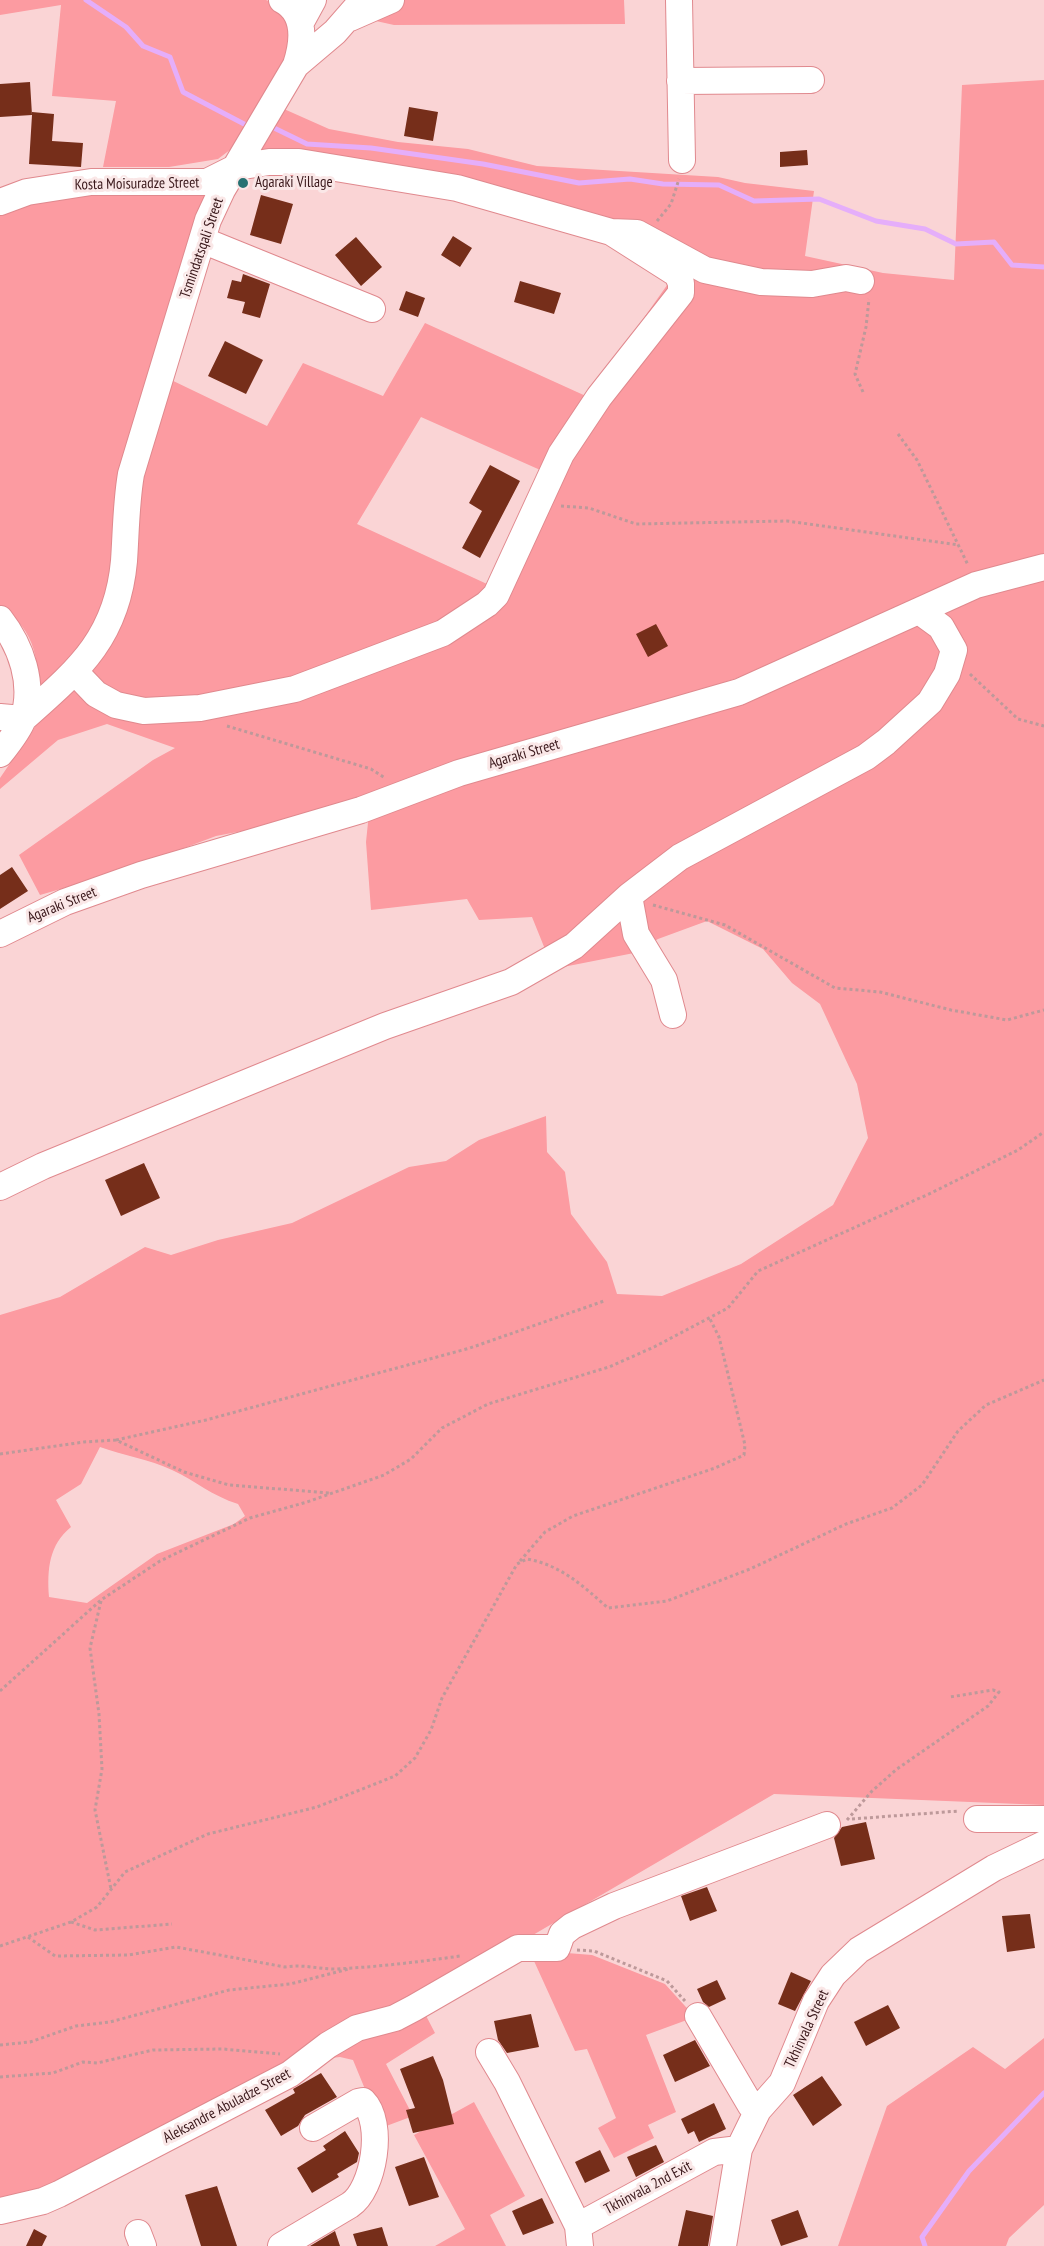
<!DOCTYPE html>
<style>
body{margin:0}
canvas{display:block;background:#fad4d5}
</style>
<canvas width="1044" height="2246"></canvas>
<script>
const c = document.querySelector('canvas').getContext('2d');
c.lineJoin = 'round';
function fillPath(path, color) {
  c.fillStyle = color;
  c.fill(path, 'evenodd');
}
function trace(path, color, width, dash) {
  c.strokeStyle = color;
  c.lineWidth = width;
  c.lineCap = dash ? 'butt' : 'round';
  c.setLineDash(dash || []);
  c.stroke(path);
}
function write(font, color, halo, rows, align = 'center') {
  c.font = font + ' "PT Sans Narrow",sans-serif';
  c.lineWidth = 6;
  c.setLineDash([]);
  c.textBaseline = 'middle';
  c.strokeStyle = halo;
  c.fillStyle = color;
  for (const [text, x, y, turn = 0] of rows) {
    c.save();
    c.translate(x, y);
    c.rotate((+turn || 0) * Math.PI / 180);
    c.textAlign = isNaN(turn) ? turn : align;
    if (halo) c.strokeText(text, 0, 0);
    c.fillText(text, 0, 0);
    c.restore();
  }
}
const green = new Path2D(`
 M0,0h266l21,9 20,18 -60,110 -29,22 -49,8h-66l13,-66 -64,-5 9,-91 -61,10z
 M370,0h254l1,24 -231,1 -27,-6z
 M1044,80v476l-254,104 -156,53 -328,106 -90,17 -90,34 -86,25 -21,-40 134,-95 22,-12 -68,-24 -49,16 -58,49v-11l39,-57 82,-96 12,-132 32,-116 102,49 36,-63 80,33 42,-73 163,74 89,-126 2,-26 -422,-92 27,-44 45,20 69,13 70,7 69,17 181,11 27,6 69,8 -9,65 78,17 71,7 8,-195zM421,417l126,56 -60,111 -130,-60z
 M196,192l13,4 -104,424 -70,84c6,-40 2,-73 -35,-98v-397l51,-16z
 M1044,574v1231l-270,-11 -359,210 -360,187 -55,16v-892l60,-18 85,-50 26,8 47,-15 74,-17 117,-56 37,-6 33,-21 67,-24 1,36 18,20 6,42 36,48 10,32 45,2 79,-32 92,-59 35,-67 -11,-54 -37,-80 -28,-21 -29,-34 -56,-28 -49,18 -24,14 -81,16 -21,-52 -53,3 -12,-21 -96,11 -5,-68 3,-29 527,-183 132,-53zM100,1447c24,9 49,12 72,23 24,11 40,26 66,34l7,12 -11,8 -77,30 -70,49 -38,-6c-2,-28 0,-52 22,-70l-15,-27 25,-16z
 M529,1950l63,5 73,29 30,33 -49,18 30,77 -28,13 6,13 -40,20 -16,-30 18,-10 -29,-69 -12,2z
 M422,2008l13,25 -49,31 27,52 -32,12 -28,-68 -13,-3 -18,2z
 M1044,2038v167l-35,33 -3,8h-168l49,-140 86,-59 32,22z
 M474,2102l51,94 -35,19 16,31h-71l30,-17 -51,-94z`);
const stream = new Path2D(`
 M86,0l40,27 17,19 27,11 13,35 63,33
 M270,126l37,18 64,4 112,16 96,19 51,-4 33,5 56,1 35,16 65,-2 57,22 49,8 31,15 38,-2 18,23 32,2
 M925,2246l-3,-9 47,-66 75,-78`);
const building = new Path2D(`
 M30,82l2,33v-3l22,2 -2,27 31,2 -2,24 -52,-3 3,-49 -32,2v-33z
 M409,107l29,5 -5,29 -29,-5z
 M807,150l1,15 -28,2v-15z
 M261,195l32,9 -12,40 -31,-9z
 M453,236l19,12 -12,19 -19,-12z
 M356,237l26,30 -21,19 -26,-31z
 M243,274l27,10 -10,34 -18,-5 3,-11 -18,-4 5,-18 9,2z
 M520,281l41,12 -7,21 -40,-12z
 M406,291l19,7 -7,19 -19,-7z
 M225,341l38,19 -17,34 -38,-18z
 M490,465l30,16 -40,77 -18,-10 20,-37 -13,-8z
 M656,624l12,22 -20,11 -12,-23z
 M12,867l16,24 -28,18v-34z
 M144,1163l16,35 -39,18 -16,-36z
 M866,1822l9,37 -34,7 -7,-28 8,-11z
 M707,1887l10,24 -27,10 -9,-25z
 M1030,1914l5,34 -28,4 -5,-36z
 M791,1972l20,9 -16,30 -17,-7z
 M717,1980l9,19 -17,8 -6,-5 -6,-13z
 M888,2005l12,23 -34,18 -12,-24z
 M531,2014l8,33 -32,6 -9,-13 -4,-19z
 M695,2040l15,26 -35,16 -12,-27z
 M433,2056l10,24 11,44 -41,9 -7,-23 9,-2 -15,-39z
 M321,2073l16,24 -32,18 -7,11 -17,10 -16,-26 30,-17 -2,-4z
 M822,2076l20,29 -29,21 -20,-31z
 M714,2103l12,26 -27,13 -5,-11 -6,3 -7,-15z
 M345,2131l14,22 -2,9 -20,12 2,3 -27,16 -15,-25 29,-18 -3,-4z
 M656,2145l8,17 -28,15 -9,-20z
 M600,2150l10,21 -25,12 -10,-21z
 M424,2157l15,40 -30,9 -14,-39z
 M217,2186l20,60h-36l-16,-51z
 M542,2198l12,25 -31,12 -11,-24z
 M686,2210l27,6 -5,30h-30z
 M798,2210l10,27 -27,9 -10,-26z
 M382,2227l6,19h-31l-4,-12z
 M34,2229l13,7 -5,10h-16z
 M335,2231l5,15h-30z`);
const path = new Path2D(`
 M657,221l14,-17 8,-25
 M863,392l-8,-18 11,-47 3,-28
 M898,434l19,26 51,105
 M561,506l28,2 47,16 151,-3 172,24
 M970,674l48,45 26,7
 M227,726l144,43 14,9
 M653,905l72,20 110,63 45,4 71,18 56,10 37,-10
 M116,1440l90,-20 264,-72 134,-47
 M0,1454l84,-12 32,-2 68,32 45,13 101,8
 M520,1561l25,-29 28,-16 142,-48 29,-13 1,-10 -26,-108 -9,-18
 M101,1601l-11,47 9,66 3,55 -7,41 16,79
 M0,1691l101,-91 59,-39 90,-43 57,-16 77,-27 27,-16 31,-31 46,-24 121,-37 45,-20 74,-39 30,-37 173,-78 87,-43 26,-18
 M852,1819l107,-8
 M847,1820l25,-29 25,-22 91,-63 11,-14 -6,-2 -43,7
 M71,1922l24,8 77,-6
 M28,1937l27,19 73,-1 48,-8 109,20c18,-3 32,2 50,2 42,-2 83,-7 125,-13
 M0,1946l71,-24 26,-15 28,-35 83,-38 109,-27 78,-31 20,-18 16,-28 11,-32 75,-134 10,-5c34,6 56,27 81,49l59,-7 83,-32 96,-45 46,-16 30,-23 36,-54 28,-26 58,-25
 M577,1950l17,1 73,30 18,20
 M0,2045l30,-3 46,-16 34,-4 119,-32 61,-6 59,-15
 M0,2077l53,-4 30,-11 14,1 56,-13 70,-1 57,5`);
const minor = new Path2D(`
 M679,0l3,160
 M350,18l41,-18
 M301,22l12,-22
 M296,65l39,-33 28,-32
 M680,81l131,-1
 M0,202l27,-10 64,-10h116l30,-15 32,-5h30l158,26 154,44 26,1 68,37 56,12 51,2 34,-6 15,3
 M202,240l170,69
 M0,619c21,27 35,65 23,100 -4,11 -15,25 -23,35
 M75,672l21,22 20,11 28,6 56,-3 95,-19 148,-56 44,-29 9,-9 65,-141 38,-57 82,-104v-10l-4,-9 -66,-42
 M0,717l23,2c54,-48 94,-80 101,-158 2,-29 2,-58 7,-87l77,-254 14,-30 74,-125c7,-22 11,-52 -14,-65
 M0,934l65,-32 76,-27 220,-65 98,-37 280,-81 237,-107 68,-18
 M673,1015l-9,-35 -28,-46 -7,-38 51,-39 186,-100 20,-15 44,-40 17,-28 7,-24 -13,-23 -22,-16
 M0,1187l43,-21 342,-140 126,-44 63,-36 55,-50
 M977,1819h67
 M698,2016l53,90 7,4
 M489,2052l18,30 71,144 2,20
 M0,2211l43,-10 16,-7 231,-120 38,-29 29,-17 38,-10 19,-10 104,-60h39l5,-14 10,-8 42,-20 213,-81
 M578,2226l136,-74 25,-3
 M138,2233l5,13
 M281,2246l69,-41c24,-16 35,-82 13,-104l-5,1 -45,26
 M723,2246l16,-97 19,-39 24,-27 34,-82 17,-26 26,-25 135,-82 50,-24`);
const markers = [
 [243,183,6,"#277273"]
];
const poiNames = [
 ["Agaraki Village",255,183]
];
const streetNames = [
 ["Kosta Moisuradze Street",137,184,-1],
 ["Tsmindatsqali Street",202,248,-71],
 ["Agaraki Street",524,754,-16],
 ["Agaraki Street",62,905,-22],
 ["Tkhinvala Street",807,2029,-65],
 ["Aleksandre Abuladze Street",227,2106,-28],
 ["Tkhinvala 2nd Exit",648,2188,-28]
];
fillPath(green, '#fc9ba1');
trace(stream, '#e5aefa', 5);
fillPath(building, '#762e1a');
trace(minor, '#e0898e', 28);
trace(path, '#bd999a', 3, [3, 3]);
trace(minor, '#fff', 26);
for (const [x, y, r, color] of markers) {
  const dot = new Path2D();
  dot.arc(x, y, r, 0, 2 * Math.PI);
  c.fillStyle = color;
  c.fill(dot);
  trace(dot, '#fae7e7', 2);
}
write('15px', '#39171a', '#fae7e7', poiNames, 'left');
write('15px', '#39171a', '#fae7e7', streetNames);
</script>
